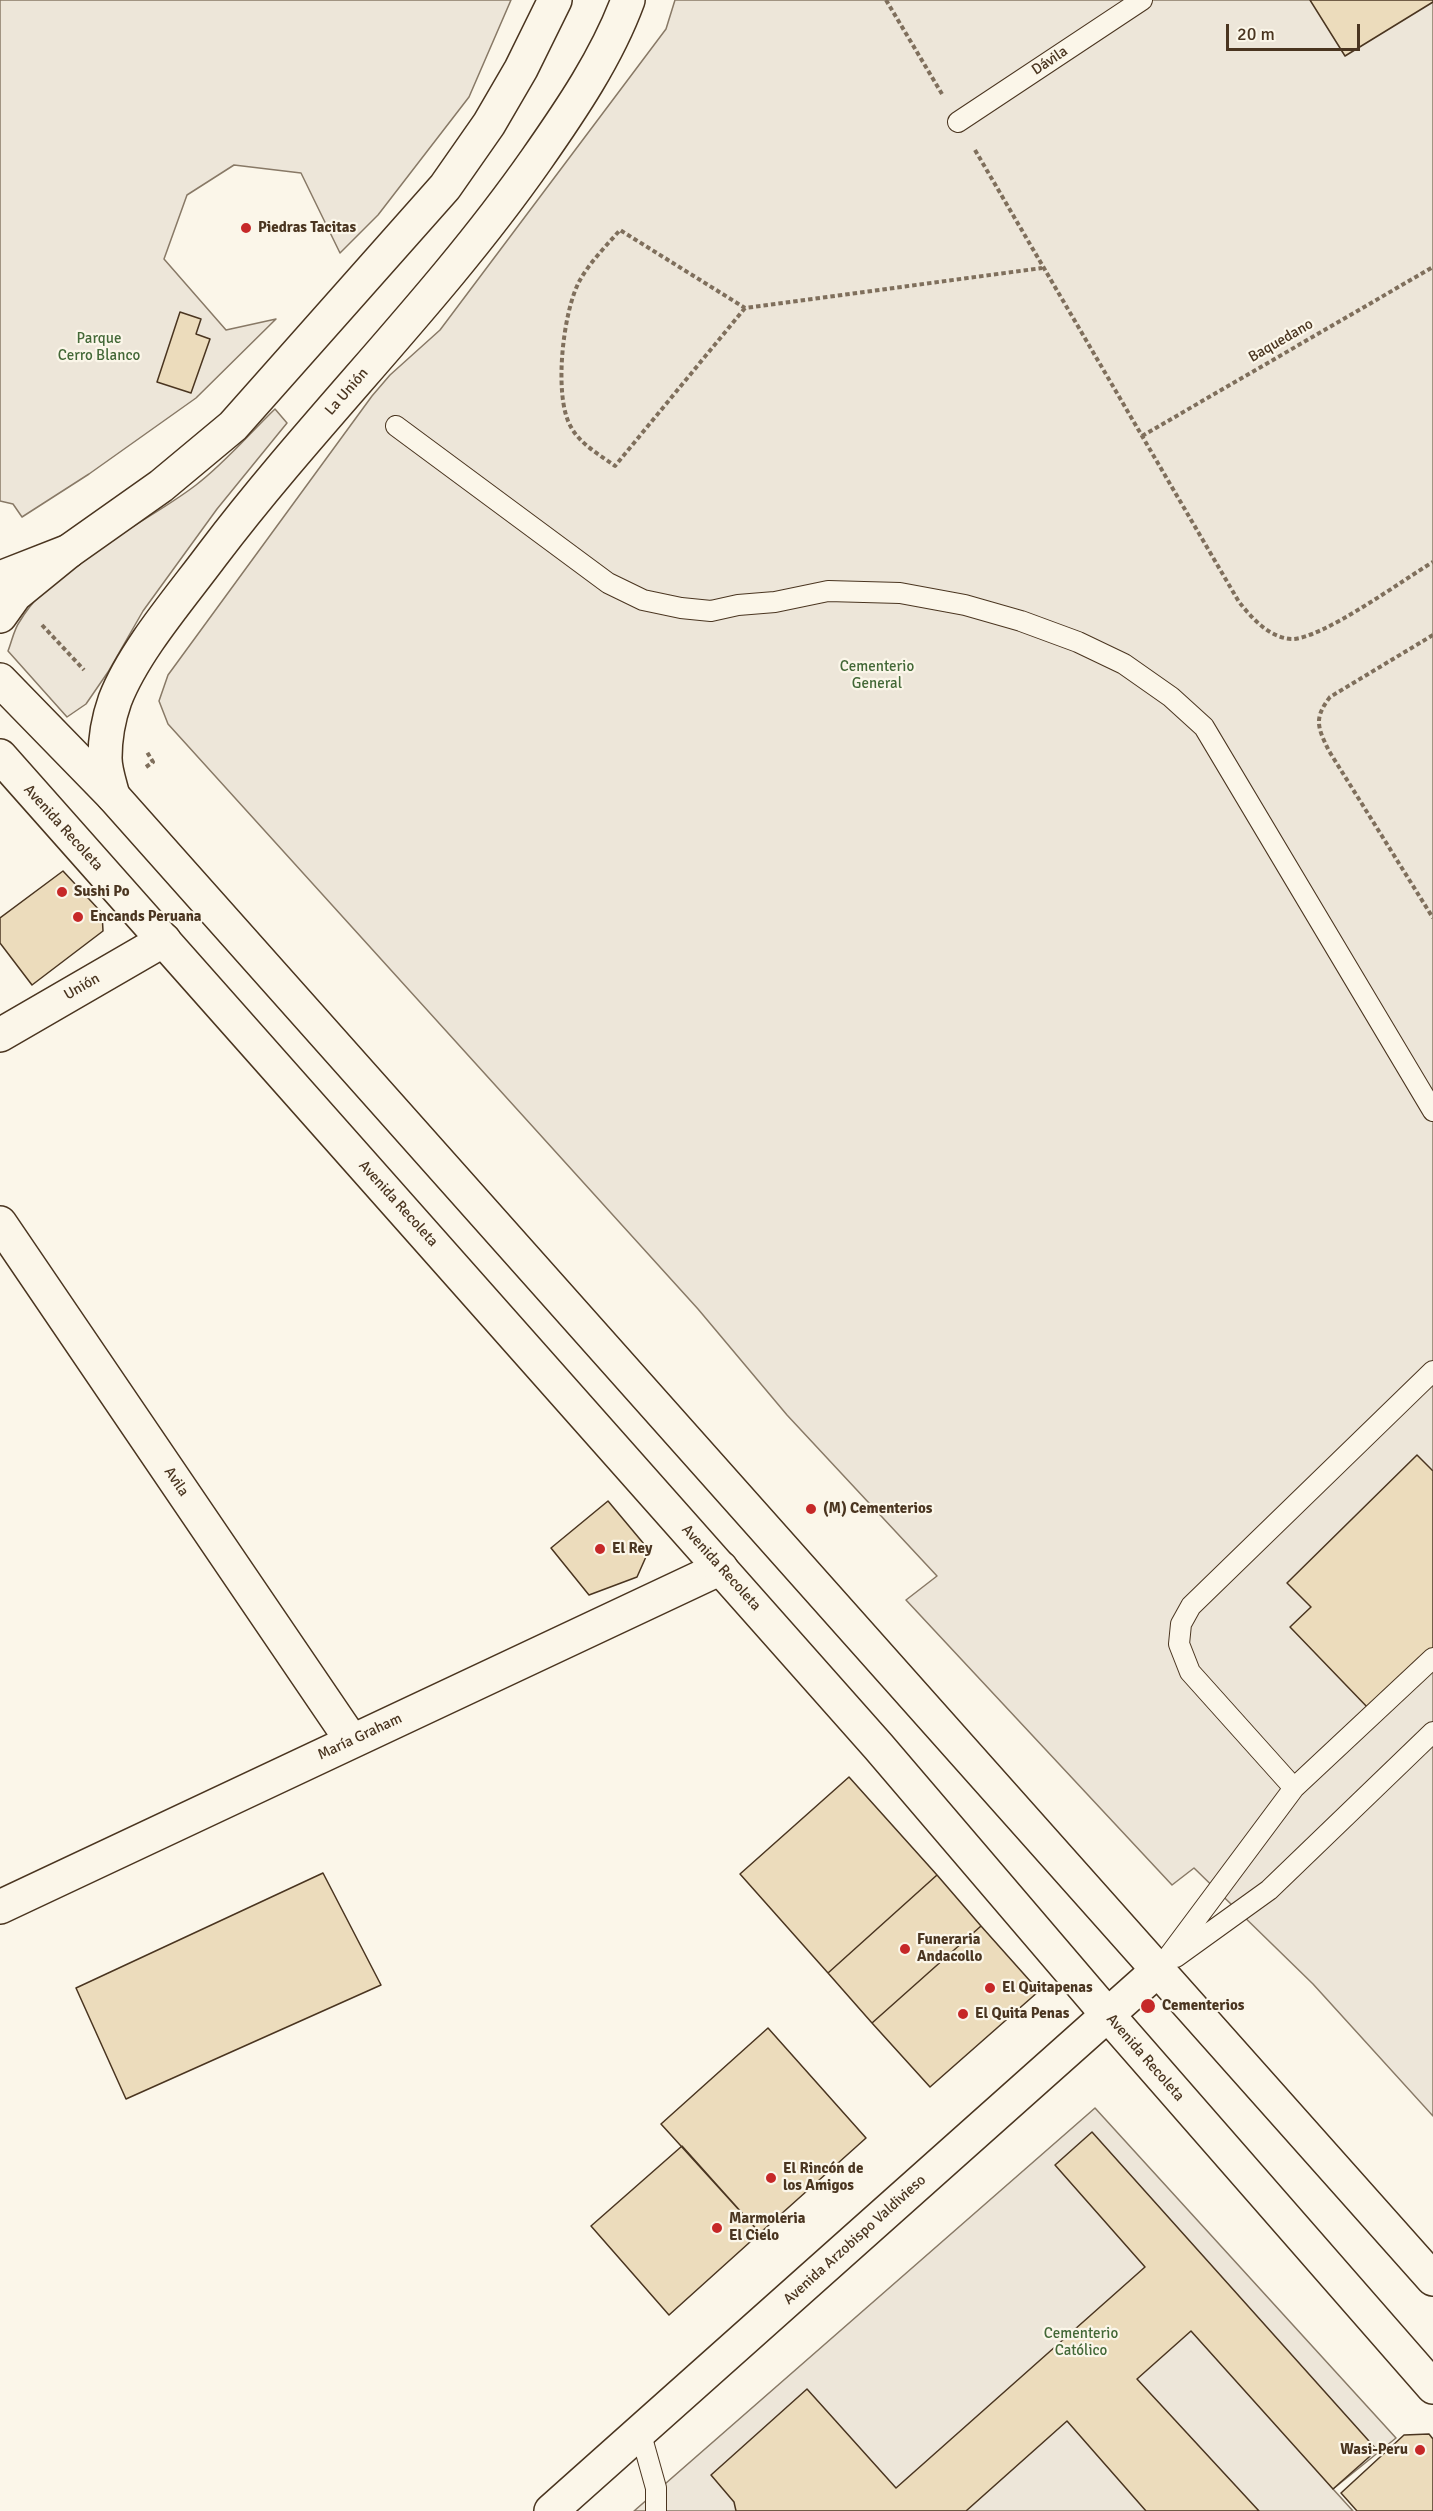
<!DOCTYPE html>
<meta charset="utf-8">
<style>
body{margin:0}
#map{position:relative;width:1433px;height:2511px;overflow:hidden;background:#fbf6e9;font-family:Signika,sans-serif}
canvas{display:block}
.scale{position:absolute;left:1226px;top:24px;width:134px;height:27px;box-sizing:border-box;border:3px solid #4a3520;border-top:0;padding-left:8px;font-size:18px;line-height:21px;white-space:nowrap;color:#4a3520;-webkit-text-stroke:4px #fbf6e9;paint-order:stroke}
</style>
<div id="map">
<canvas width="1433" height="2511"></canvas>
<div class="scale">20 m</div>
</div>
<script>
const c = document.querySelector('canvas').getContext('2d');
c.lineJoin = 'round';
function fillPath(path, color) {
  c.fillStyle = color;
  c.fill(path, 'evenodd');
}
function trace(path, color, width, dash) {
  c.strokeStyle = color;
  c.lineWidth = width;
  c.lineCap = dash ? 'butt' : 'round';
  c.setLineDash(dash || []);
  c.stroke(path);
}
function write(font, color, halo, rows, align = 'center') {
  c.font = font + ' Signika,sans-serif';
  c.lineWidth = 4.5;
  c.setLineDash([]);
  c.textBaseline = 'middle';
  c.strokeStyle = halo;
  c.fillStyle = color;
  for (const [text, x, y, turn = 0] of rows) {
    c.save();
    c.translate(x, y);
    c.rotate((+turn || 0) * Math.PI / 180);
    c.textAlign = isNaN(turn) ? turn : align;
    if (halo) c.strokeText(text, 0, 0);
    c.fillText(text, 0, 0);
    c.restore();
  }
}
const green = new Path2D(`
 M0,0h511l-42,97 -91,118 -38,38 -39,-80 -67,-8 -47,30 -23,64 62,71 50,-11 -80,79 -107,76 -67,43 -9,-13 -13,-3z
 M675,0h758v2116l-120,-132 -119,-116 -22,17 -266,-285 31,-24 -150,-161 -89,-106 -530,-585 -9,-23 9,-26 204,-279 18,-21 50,-45 226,-301z
 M275,409l12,14 -70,86 -74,102 -35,61 -22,32 -19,13 -59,-66c4,-10 6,-22 12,-30 35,-59 123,-95 176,-136 28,-21 53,-51 79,-76z
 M1095,2108l301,330 -63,51 20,22h-719z`);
const building = new Path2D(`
 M1310,0h123v2l-88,54z
 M180,312l21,7 -5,15 14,5 -19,54 -34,-11z
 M63,871l39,42 1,18 -71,54 -32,-42v-25z
 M1417,1455l16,16v178l-63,61 -80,-83 21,-20 -24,-24z
 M608,1501l41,49 -12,27 -48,18 -38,-47z
 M849,1777l88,98 -109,98 -88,-99z
 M323,1873l58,112 -255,114 -50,-111z
 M937,1875l44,51 -109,97 -44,-50z
 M981,1926l58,65 -109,96 -58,-64z
 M768,2028l98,110 -106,95 -99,-109z
 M1092,2132l285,318 -44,39 -142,-158 -54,48 122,132h-113l-79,-90 -101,90h-230l-2,-9 -23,-27 96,-86 89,99 249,-221 -90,-102z
 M682,2146l78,87 -91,82 -78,-89z
 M1429,2434l4,5v72h-76l-16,-18 63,-58z`);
const path = new Path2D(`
 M886,0l56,94
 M975,150l264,452c13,16 29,35 52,37 30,1 113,-60 142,-77
 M745,308l-130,158c-15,-11 -35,-22 -44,-39 -18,-30 -8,-117 9,-147 10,-18 27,-35 40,-50l125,78 297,-40
 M1142,436l291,-169
 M42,625l42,45
 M1433,635l-103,62c-17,22 -12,31 -1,54l104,167
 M146,767l7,-5 -6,-10`);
const service = new Path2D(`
 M958,122l184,-122
 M396,426l212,157 35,17 38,8 30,3 27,-6 37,-3 53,-11 72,2 65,12 56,16 57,21 46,22 47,33 33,30 229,384
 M1294,1788l-104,-116 -11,-28 2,-20 10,-18 242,-235
 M1176,1957l93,-67 164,-158
 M1159,1969l135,-181 139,-130
 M640,2431l16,57v23`);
const minor = new Path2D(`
 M0,1035l164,-95
 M0,1223l352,518
 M0,1907l721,-339`);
const secondary = new Path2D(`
 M0,578l69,-27 92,-65 72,-60 212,-239 44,-63 32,-55 34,-69
 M113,796c-3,-12 -8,-26 -8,-38 0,-18 4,-41 10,-58 19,-49 65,-102 97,-145 103,-136 226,-255 324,-395 35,-50 71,-103 92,-160
 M551,2511l608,-542`);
const primary = new Path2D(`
 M0,616l15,-21 54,-44
 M0,680l113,116 1320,1483
 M0,756l878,990 229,268 326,373`);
const markers = [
 [246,228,6,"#c62828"],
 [62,892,6,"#c62828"],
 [78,917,6,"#c62828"],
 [811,1509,6,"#c62828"],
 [600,1549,6,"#c62828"],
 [905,1949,6,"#c62828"],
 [990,1988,6,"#c62828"],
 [1148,2006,8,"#c62828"],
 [963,2014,6,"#c62828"],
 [771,2178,6,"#c62828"],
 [717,2228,6,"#c62828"],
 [1420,2450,6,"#c62828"]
];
const streetNames = [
 ["Dávila",1050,61,-34],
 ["Baquedano",1281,341,-30],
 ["La Unión",347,392,-49],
 ["Avenida Recoleta",63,828,48],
 ["Unión",82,987,-30],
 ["Avenida Recoleta",398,1204,48],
 ["Avila",176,1482,56],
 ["Avenida Recoleta",721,1568,48],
 ["María Graham",360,1737,-25],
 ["Avenida Recoleta",1145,2058,49],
 ["Avenida Arzobispo Valdivieso",855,2240,-42]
];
const poiNames = [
 ["Piedras Tacitas",258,228],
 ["Sushi Po",74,892],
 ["Encands Peruana",90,917],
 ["(M) Cementerios",823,1509],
 ["El Rey",612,1549],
 ["Funeraria",917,1940],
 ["Andacollo",917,1957],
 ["El Quitapenas",1002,1988],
 ["Cementerios",1162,2006],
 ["El Quita Penas",975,2014],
 ["El Rincón de",783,2169],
 ["los Amigos",783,2186],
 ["Marmoleria",729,2219],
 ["El Cielo",729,2236],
 ["Wasi-Peru",1408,2450,"right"]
];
const parkNames = [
 ["Parque",99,339],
 ["Cerro Blanco",99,356],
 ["Cementerio",877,667],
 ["General",877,684],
 ["Cementerio",1081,2334],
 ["Católico",1081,2351]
];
fillPath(green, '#ede6d9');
trace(green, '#887966', 1.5);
fillPath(building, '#ecdcbc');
trace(building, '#4a3520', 1.5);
trace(service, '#4a3520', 22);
trace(minor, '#4a3520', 36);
trace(secondary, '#4a3520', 36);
trace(primary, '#4a3520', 36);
trace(path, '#7f6f5c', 4, [4.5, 3]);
trace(service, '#fbf6e9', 20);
trace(minor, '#fbf6e9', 33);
trace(secondary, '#fbf6e9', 33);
trace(primary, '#fbf6e9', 33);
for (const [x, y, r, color] of markers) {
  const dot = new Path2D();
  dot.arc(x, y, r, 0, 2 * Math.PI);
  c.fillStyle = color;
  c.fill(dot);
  trace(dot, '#fbf6e9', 2);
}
write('15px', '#4a3520', '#fbf6e9', streetNames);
write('bold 15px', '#4a3520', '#fbf6e9', poiNames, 'left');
write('15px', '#436837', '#fbf6e9', parkNames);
</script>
